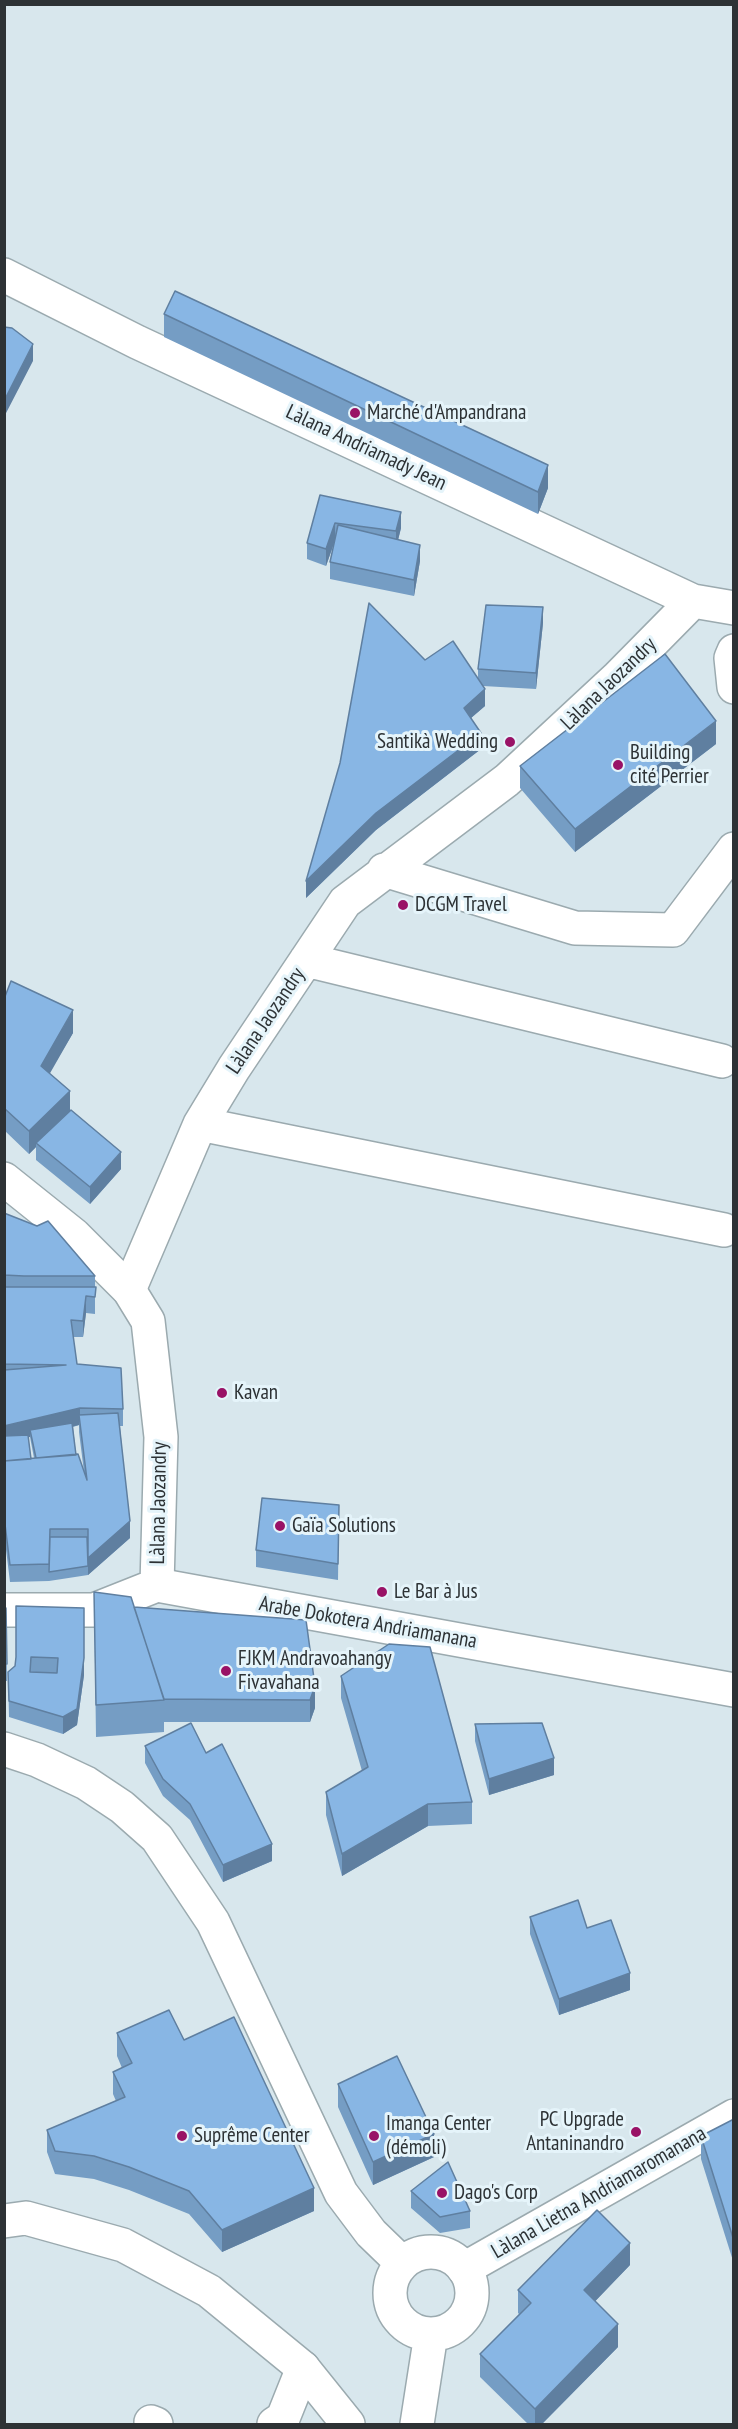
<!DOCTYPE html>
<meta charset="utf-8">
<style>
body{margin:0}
#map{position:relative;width:738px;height:2429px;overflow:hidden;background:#d8e7ed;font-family:"PT Sans Narrow",sans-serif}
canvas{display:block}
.frame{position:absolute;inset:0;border:6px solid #2d3235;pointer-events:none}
</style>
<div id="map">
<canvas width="738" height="2429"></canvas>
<div class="frame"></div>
</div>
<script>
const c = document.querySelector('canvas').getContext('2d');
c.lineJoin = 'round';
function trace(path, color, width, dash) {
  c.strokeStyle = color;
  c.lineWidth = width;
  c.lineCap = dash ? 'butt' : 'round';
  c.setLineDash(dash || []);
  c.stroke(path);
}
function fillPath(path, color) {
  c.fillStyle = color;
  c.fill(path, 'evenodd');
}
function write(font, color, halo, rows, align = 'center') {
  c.font = font + ' "PT Sans Narrow",sans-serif';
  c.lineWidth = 6;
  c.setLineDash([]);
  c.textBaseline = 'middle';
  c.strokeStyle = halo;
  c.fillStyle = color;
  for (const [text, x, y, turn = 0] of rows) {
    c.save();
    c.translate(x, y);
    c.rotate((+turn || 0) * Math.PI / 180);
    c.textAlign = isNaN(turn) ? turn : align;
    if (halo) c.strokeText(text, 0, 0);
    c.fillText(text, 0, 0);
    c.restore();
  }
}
const minor = new Path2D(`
 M4,275l133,67 556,259 41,7
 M734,651l-3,7 3,29
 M384,870l191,58 98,2 61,-81
 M306,960l416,101
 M200,1124l524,106
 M129,1290l71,-166 34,-56 111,-166 162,-122 111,-103 75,-76
 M157,1585l577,105
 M464,2269l270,-153
 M151,2422l5,2
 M274,2424l9,-6 20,-50`);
const major = new Path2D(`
 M4,1179l70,56 55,55 19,31 13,116 -4,148 -63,25h-90
 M4,1749l33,11 49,23 36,24 35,31 56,84 128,271 30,40 31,30
 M4,2221l22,-3 97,27 86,46 94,77 45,56
 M390 2293a41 41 0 1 1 82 0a41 41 0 1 1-82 0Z
 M417,2424l14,-90`);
const wall = new Path2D(`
 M164,314l384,174 -10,26 -374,-177z
 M320,495l81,33 -3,12 22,21 -6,35 -84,-17v-17l5,-21 -9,25 -19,-7v-16z
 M543,623l-7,66 -53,-3 2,20 -14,12 10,31 -105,81 -70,68 119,-238 53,19v-10z
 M716,744l-141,108 -55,-64v-22z
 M4,999l69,34 -24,40 21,38 51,58 -31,35 -54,-44v-13l-7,7 -25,-24z
 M4,1213l91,63v38l-9,-1 -3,24h-10l4,27 46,45v17h-3l10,112 -42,37v-1v1l-39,6 -39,1 -6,-49zM79,1425v7l5,40 -8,-17 -3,-28zM28,1437h2l4,21 -3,1z
 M339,1505l-1,75 -82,-13v-17z
 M94,1592l40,15 172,13 9,88 -5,14h-146v10l-68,5z
 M16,1606l68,69 -7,50 -14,9 -54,-17 -1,-45 7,-6 1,-9z
 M4,1608h2l1,73h-3z
 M341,1676l131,126v22l-44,2 -86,50 -16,-61v-23l36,-21 -21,-73z
 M475,1724l79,51 -65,20 -14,-54z
 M145,1746l61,7 66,108 -49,21 -33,-62 -27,-24 -18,-33z
 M530,1917l57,11 43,62 -71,25 -29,-81z
 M117,2033l67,7 130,171 -92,41 -33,-38 -60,-24 -35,-11 -39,-5 -8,-22v-22l69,-29 -3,-7v-22l9,-4 -5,-12z
 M338,2084l96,73 -61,28 -35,-78z
 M734,2119v145l-33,-105v-23z
 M411,2191l59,20v17l-30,5 -29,-25z
 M630,2265l-35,36 23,46 -76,77h-14l-48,-47v-23l39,-40 -1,-1v-23z`);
const shadedWall = new Path2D(`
 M33,344v17l-29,56v-16z
 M548,465v23l-10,26v-22z
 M401,512v16l-5,20v-17z
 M335,523v17l-9,26v-17z
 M420,545v16l-6,35v-16z
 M543,607v16l-7,66v-16z
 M485,689v17l-21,18v-16z
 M716,721v23l-141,108v-23z
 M481,733v16l-105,81 -70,68v-17l70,-68z
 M73,1010v23l-32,56v-23z
 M70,1091v23l-34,29v4l-7,7v-23z
 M121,1152v17l-31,35v-17z
 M86,1296v17l-3,24v-16z
 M80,1408v16l-1,-9v10l-47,11 -2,-6v7l-26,6v-17z
 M130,1521v17l-42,37v-17z
 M84,1658v17l-7,50 -14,9v-17z
 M315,1686v22l-5,14v-22z
 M554,1758v17l-65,20v-16z
 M428,1804v22l-86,50v-22z
 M272,1844v17l-49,21v-17z
 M630,1973v17l-71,25v-16z
 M434,2134v23l-61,28v-23z
 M314,2188v23l-92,41v-22z
 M630,2243v22l-46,48v-23z
 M618,2324v23l-76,77h-7v-15z`);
const building = new Path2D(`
 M175,291l373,174 -10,27 -374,-178z
 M4,327l8,1 21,16 -29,57z
 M320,495l81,17 -5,19 -61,-8 -9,26 -19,-6z
 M338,525l82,20 -6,35 -84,-18z
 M369,603l56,57 28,-19 32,48 -21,19 17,25 -105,80 -70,68 34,-118z
 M486,605l57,2 -7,66 -58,-4z
 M665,654l51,67 -141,108 -55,-63z
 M11,981l62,29 -32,56 29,25 -41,40 -25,-23v-109z
 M71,1110l50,42 -31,35 -54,-44z
 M4,1213l33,13 11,-5 47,55h-71l-20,-1z
 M4,1287h92l-1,10 -9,-1 -3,25 -12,-1 6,44 44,4 2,41 -43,-1 -76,18v-56l62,-5 -62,-1z
 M118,1413l12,108 -42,37v-29h-38l-1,35 -39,1 -6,-49v-55l74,-7 9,26 -8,-65z
 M72,1423l4,32 -40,3 -6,-28z
 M28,1435l3,24 -27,2v-25z
 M262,1498l77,7 -1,59 -82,-14z
 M50,1537h37l1,29 -39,6z
 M94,1592l37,5 33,103 -68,5z
 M16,1606l68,2v50l-7,51 -14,8 -54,-16 -1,-29 7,-6 1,-9zM31,1657l27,1 -1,15 -27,-1z
 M134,1607l172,13 9,66 -5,14 -146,-1z
 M4,1608h2l1,56h-3z
 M389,1644l41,3 42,155 -44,2 -86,50 -16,-62 42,-25 -27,-91z
 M191,1723l15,30 16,-9 50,100 -49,21 -33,-61 -27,-25 -18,-33z
 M542,1723l12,35 -65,21 -14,-55z
 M578,1900l9,28 24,-8 19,53 -71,26 -29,-82z
 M169,2010l15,30 50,-23 80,171 -92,42 -33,-39 -60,-24 -35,-11 -39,-5 -8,-21 78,-33 -12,-25 19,-9 -15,-30z
 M397,2056l37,78 -61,28 -35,-78z
 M734,2119v122l-33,-105z
 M448,2162l22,49 -30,6 -29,-26z
 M597,2210l33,33 -46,47 34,34 -83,85 -55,-55 51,-51 -13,-13z`);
const markers = [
 [355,413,6,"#991266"],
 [510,742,6,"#991266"],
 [618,765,6,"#991266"],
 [403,905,6,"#991266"],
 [222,1393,6,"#991266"],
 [280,1526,6,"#991266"],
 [382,1592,6,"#991266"],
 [226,1671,6,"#991266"],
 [636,2132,6,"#991266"],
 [182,2136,6,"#991266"],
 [374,2136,6,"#991266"],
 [442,2193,6,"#991266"]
];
const poiNames = [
 ["Marché d'Ampandrana",367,413],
 ["Santikà Wedding",498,742,"right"],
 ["Building",630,753],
 ["cité Perrier",630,777],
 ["DCGM Travel",415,905],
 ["Kavan",234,1393],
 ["Gaïa Solutions",292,1526],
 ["Le Bar à Jus",394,1592],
 ["FJKM Andravoahangy",238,1659],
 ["Fivavahana",238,1683],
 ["PC Upgrade",624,2120,"right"],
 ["Antaninandro",624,2144,"right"],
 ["Imanga Center",386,2124],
 ["(démoli)",386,2148],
 ["Suprême Center",194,2136],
 ["Dago's Corp",454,2193]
];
const streetNames = [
 ["Làlana Andriamady Jean",366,448,25],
 ["Làlana Jaozandry",609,684,-44],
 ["Làlana Jaozandry",266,1021,-56],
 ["Làlana Jaozandry",159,1503,-89],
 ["Arabe Dokotera Andriamanana",368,1623,10],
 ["Làlana Lietna Andriamaromanana",599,2193,-30]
];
trace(minor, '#9baaaf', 36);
trace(major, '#9baaaf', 36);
trace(minor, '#fff', 33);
trace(major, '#fff', 33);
fillPath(wall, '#759dc4');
fillPath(shadedWall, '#5f7fa0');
fillPath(building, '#88b6e4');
trace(building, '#5f7fa0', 1.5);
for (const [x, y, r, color] of markers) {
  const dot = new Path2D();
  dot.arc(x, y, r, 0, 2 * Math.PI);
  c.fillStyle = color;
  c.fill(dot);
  trace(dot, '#e5f4fa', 2);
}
write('21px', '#2d3235', '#e5f4fa', poiNames, 'left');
write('21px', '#2d3235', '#e5f4fa', streetNames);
</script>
